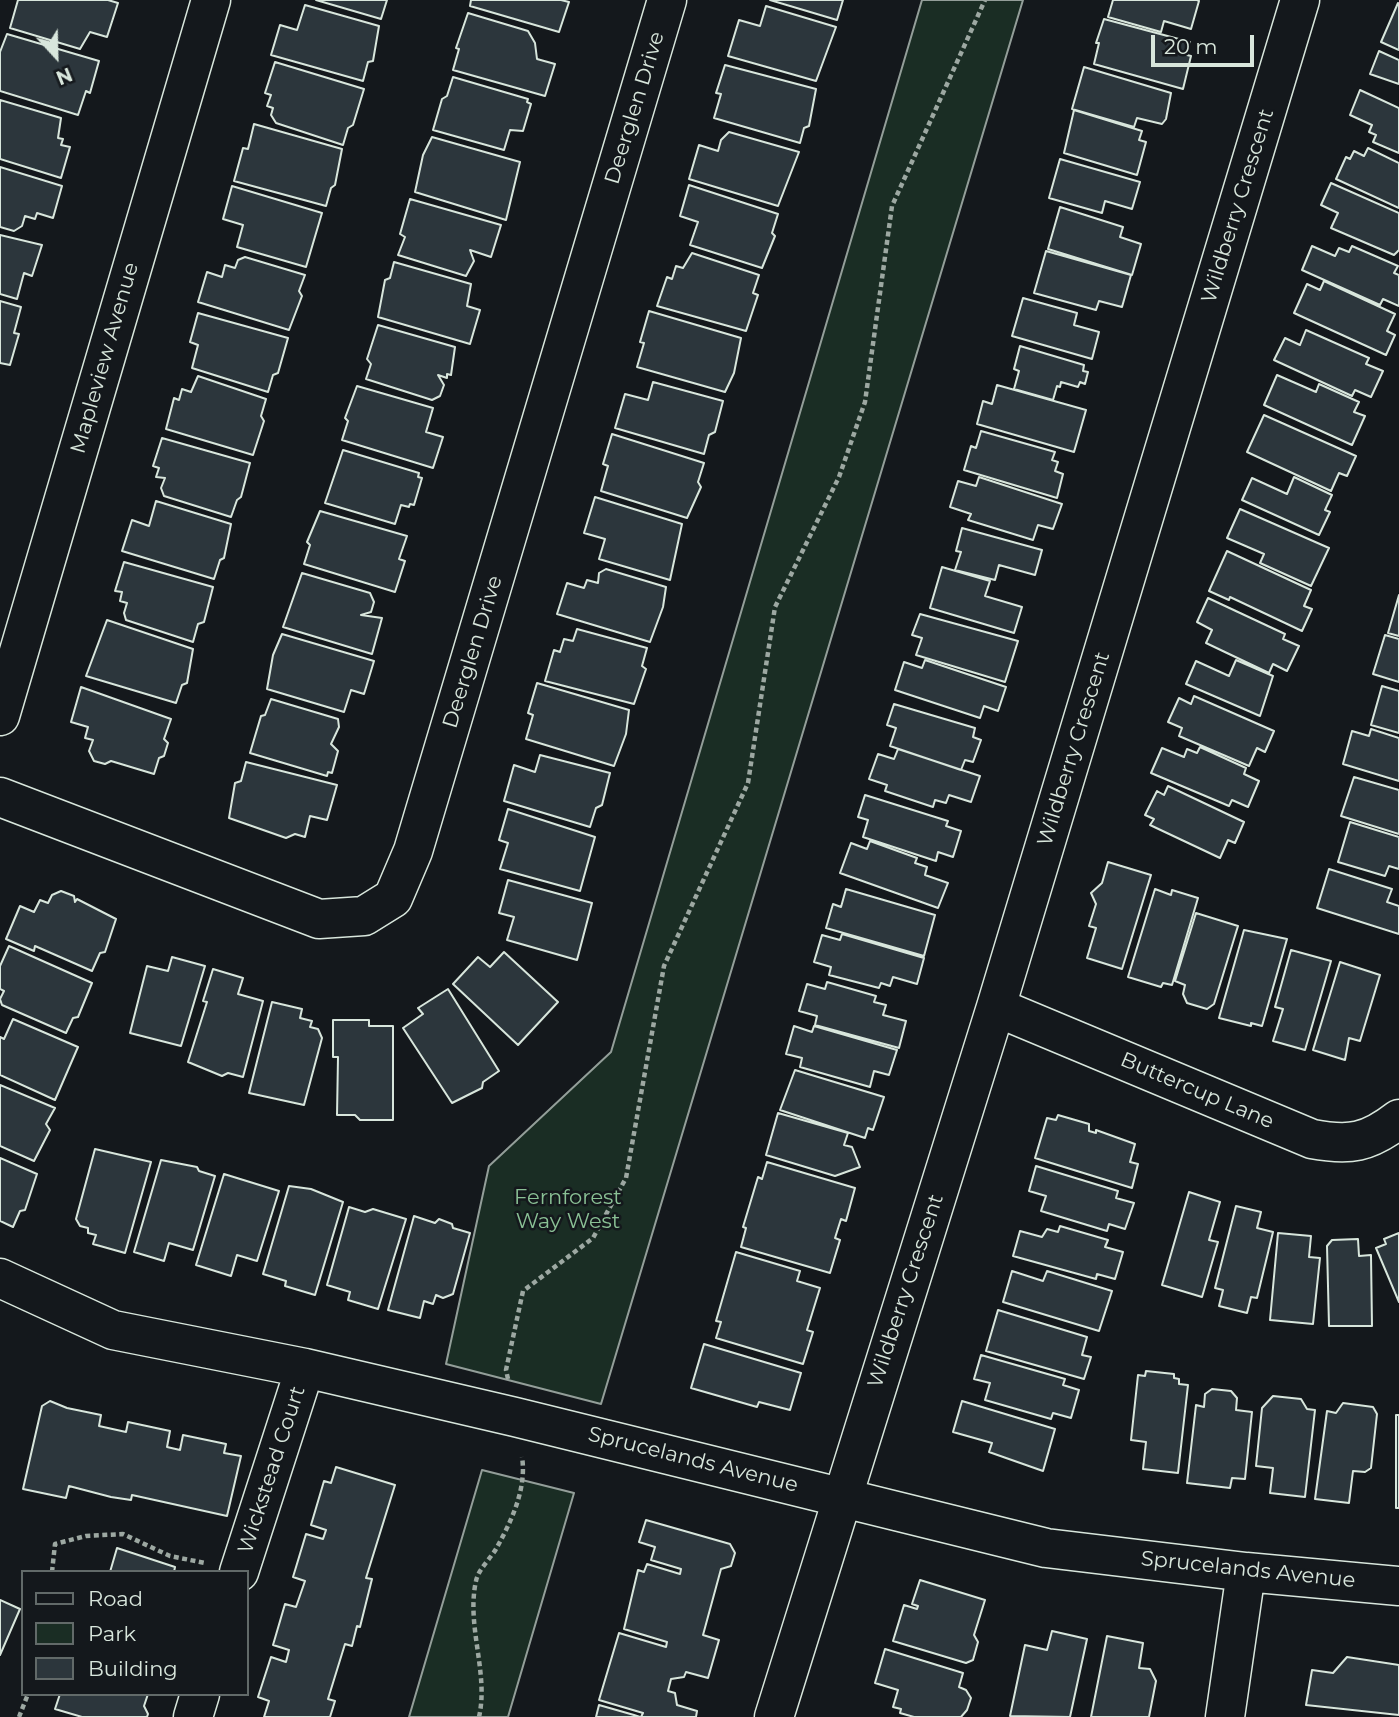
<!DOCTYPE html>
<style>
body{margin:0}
#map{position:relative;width:1399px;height:1717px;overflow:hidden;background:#14181c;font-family:Montserrat,sans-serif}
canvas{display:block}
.legend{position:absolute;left:21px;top:1570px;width:228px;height:126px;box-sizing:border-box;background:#14181c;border:2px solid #626a69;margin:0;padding:9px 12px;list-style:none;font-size:21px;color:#d8e6dc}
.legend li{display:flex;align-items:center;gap:14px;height:35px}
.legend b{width:35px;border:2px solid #626a69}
.north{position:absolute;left:21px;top:21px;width:70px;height:70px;-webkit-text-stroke:5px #14181c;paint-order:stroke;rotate:158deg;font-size:19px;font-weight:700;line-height:28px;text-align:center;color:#d8e6dc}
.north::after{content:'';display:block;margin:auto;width:24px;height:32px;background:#d8e6dc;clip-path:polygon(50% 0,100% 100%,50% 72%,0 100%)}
.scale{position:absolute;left:1151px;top:35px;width:103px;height:32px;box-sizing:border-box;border:4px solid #d8e6dc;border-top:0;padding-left:9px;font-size:21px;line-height:24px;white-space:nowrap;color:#d8e6dc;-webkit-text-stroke:5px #14181c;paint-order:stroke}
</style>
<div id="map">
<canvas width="1399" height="1717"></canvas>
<ul class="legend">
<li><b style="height:9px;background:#14181c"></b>Road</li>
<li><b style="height:19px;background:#1a2d24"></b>Park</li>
<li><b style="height:19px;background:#2c363c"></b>Building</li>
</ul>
<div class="north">N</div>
<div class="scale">20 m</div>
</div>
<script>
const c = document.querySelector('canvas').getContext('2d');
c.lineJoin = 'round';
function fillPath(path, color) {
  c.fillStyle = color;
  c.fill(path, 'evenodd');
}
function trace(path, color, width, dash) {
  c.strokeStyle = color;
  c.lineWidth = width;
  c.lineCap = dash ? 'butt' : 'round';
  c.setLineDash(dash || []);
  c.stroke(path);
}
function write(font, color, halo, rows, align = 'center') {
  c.font = font + ' Montserrat,sans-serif';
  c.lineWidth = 5;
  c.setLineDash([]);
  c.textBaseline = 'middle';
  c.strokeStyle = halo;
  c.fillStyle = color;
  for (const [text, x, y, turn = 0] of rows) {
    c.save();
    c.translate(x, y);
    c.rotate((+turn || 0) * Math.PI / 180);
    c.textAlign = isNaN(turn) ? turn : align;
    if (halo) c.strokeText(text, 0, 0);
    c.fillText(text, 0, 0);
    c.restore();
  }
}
const green = new Path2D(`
 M922,0h101l-422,1404 -155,-40 43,-198 122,-114z
 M482,1470l92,23 -66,224h-99z`);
const building = new Path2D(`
 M18,0h90l10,3 -11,34 -17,-5 -10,17 -70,-21z
 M316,0h71l-6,19z
 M471,0h90l8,2 -10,30 -89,-26z
 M770,0h73l-6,20z
 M1113,0h84l2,1 -8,28 -27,-8 -3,11 -53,-15z
 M1398,3l1,1v46l-18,-8z
 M305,5l74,21 -6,35 -5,1 -5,19 -92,-26 9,-30 17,5z
 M766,6l70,21 -20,54 -88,-25 11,-36 21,6z
 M468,13l60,18 7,12 2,16 18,5 -10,32 -92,-26 6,-21 -3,-1z
 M1104,19l86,23 -3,13 4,1 -8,33 -89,-25 5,-21h-3z
 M7,34l92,27 -9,32 -4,-2 -8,24 -78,-24v-39z
 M1379,51l20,9v24l-29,-10z
 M275,62l89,27 -11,36 -5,3 -5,17 -67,-22 -5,-8 2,-7 -6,-2 4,-11 -6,-2z
 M725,65l91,24 -7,37 -5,2 -4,15 -86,-25 7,-24 -5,-1z
 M1084,67l87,26 -5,26 -4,5 -25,-6 -3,9 -62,-18z
 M453,77l75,22 -1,3 4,2 -8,27 -13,-1 -6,20 -71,-20 9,-31 5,-3z
 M1360,90l39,18v45l-26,-11 3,-7 -7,-3 3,-7 -22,-10z
 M0,100l61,18 -3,20 5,1 -2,6 9,2 -9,31 -61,-19z
 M1074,110l68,21 -3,9 7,2 -9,33 -73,-22z
 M254,124l88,25 -7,36 -4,3 -5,18 -92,-25 9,-33 5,1z
 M729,132l70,20 -21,54 -89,-27 10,-34 19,6 3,-11z
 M432,137l88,25 -14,58 -91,-28 8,-37z
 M1368,148l31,15v45l-63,-29 10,-22 4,2 4,-8 10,5z
 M1060,159l80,23 -8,27 -27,-8 -3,12 -53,-15z
 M0,167l62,19 -9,32 -16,-5 -2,6 -10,-3 -3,10 -8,5 -14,-4z
 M1331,183l68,30v37l-5,5 -63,-27 7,-15 -17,-8z
 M689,185l89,29 -6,19 3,3 -13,32 -72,-23 8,-23 -18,-6z
 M232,186l90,27 -16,54 -69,-20 6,-22 -20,-6z
 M410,199l91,26 -10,32 -21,-7 4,11 -8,15 -68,-21 7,-18 -5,-3z
 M1060,207l63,20 -3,10 21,7 -9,31 -84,-26z
 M0,235l42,10 -10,31 -8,-3 -7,26 -17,-5z
 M1312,246l23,10 4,-8 10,4 3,-6 46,20 -4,7 5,2v31l-16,-7 -3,6 -78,-35z
 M1046,251l85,24 -9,32 -23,-6 -3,9 -62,-17z
 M692,253l67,22 -6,18 5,2 -12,36 -89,-25 10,-29 5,2 4,-13 7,2z
 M245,257l60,18 -6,16 3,5 -13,34 -91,-28 9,-30 15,5 3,-12 10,3 3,-8z
 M394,262l77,22 -4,22 13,4 -10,34 -92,-27 7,-37 5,-2z
 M1324,281l71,33 -8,17 8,4 -9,20 -92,-42 13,-29 13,6z
 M1023,298l54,15 -3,12 25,7 -7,27 -80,-23z
 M0,301l21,6 -7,26 5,1 -9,31 -10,-2z
 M649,311l92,27 -7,35 -9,19 -88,-25 7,-24 -4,-1z
 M198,313l90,25 -10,35 -5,2 -5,17 -76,-24 6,-23 -8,-3z
 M378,325l77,22 -4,28 -4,-1v4l-9,-3 6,10 -4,11 -8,4 -66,-21 5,-15 -4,-5z
 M1306,330l63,28 -3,6 17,7 -12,26 -16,-7 -3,6 -78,-36 11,-22 15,7z
 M1020,346l64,19 -1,6 5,1 -3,12 -5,-2 -2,5 -17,-5 -1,5 -3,-1 -4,14 -39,-11 5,-18 -5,-2z
 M1277,375l39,17 3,-8 40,18 -5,10 11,4 -13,29 -88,-40z
 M198,376l68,23 -5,17 3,5 -11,34 -87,-26 8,-31 5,2 3,-11 9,3z
 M653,382l70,19 -8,31 -6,3 -5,19 -89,-26 10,-34 23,6z
 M997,385l89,25 -12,42 -97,-28 6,-23 9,3z
 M357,386l76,22 -7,24 17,5 -10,31 -91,-28 6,-19 -3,-3z
 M1264,415l92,41 -9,20 -8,-3 -8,18 -84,-39z
 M981,431l74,21 -3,8 6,2 -3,9 8,3 -6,24 -93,-28 7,-24 5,2z
 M612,434l92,29 -6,19 3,5 -14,31 -86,-27 7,-25 -5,-2z
 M162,438l88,25 -9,34 -4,3 -6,17 -67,-21 -3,-8 4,-10 -9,-1 3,-9 -6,-2z
 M343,450l76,23 -1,4 4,1 -8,27 -4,-1 -1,3 -8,-2 -6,19 -70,-21z
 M979,477l83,27 -9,25 -15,-4 -5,15 -65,-20 3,-6 -21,-7 8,-26 18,5z
 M1294,477l38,18 -7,15 5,2 -11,23 -77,-35 10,-22 35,16z
 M595,497l87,27 -12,56 -71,-21 6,-20 -21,-6z
 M156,501l75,23 -7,34 -4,2 -6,19 -92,-28 10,-31 17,6z
 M1240,509l89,39 -18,38 -51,-23 4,-9 -37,-16z
 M320,511l87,25 -8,23 6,2 -10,31 -91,-28 6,-19 -3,-3z
 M962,528l80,22 -7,25 -36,-10 -4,15 -40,-10 6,-18 -5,-1z
 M1227,551l84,39 -7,16 8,3 -10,22 -72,-34 -1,3 -20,-9z
 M124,562l89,25 -9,35 -6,2 -5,18 -67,-22 -2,-7 3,-10 -7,-2 2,-9 -7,-1z
 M942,567l48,14 -5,15 37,11 -8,26 -84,-25z
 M606,569l60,18 -3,20 -13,35 -93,-28 10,-31 17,5 3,-8 11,3 1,-10z
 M302,573l68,20 4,9 -3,10 -10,3 21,3 -10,36 -89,-27z
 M1399,595v41l-11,-3z
 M1208,598l77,36 -2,5 16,7 -12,25 -14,-7 -4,9 -63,-30 6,-13 -15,-8z
 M920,614l98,27 -13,41 -89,-27 6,-17 -10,-3z
 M107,620l86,29 -6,34 -5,2 -6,18 -90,-27z
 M577,629l70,19 -5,18 4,3 -12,35 -89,-23 9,-31 6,2 4,-13 9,2z
 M282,634l92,27 -10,33 -13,-4 -7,22 -77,-23 6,-34z
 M1385,635l14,4v43l-26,-8z
 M925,660l81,27 -8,24 -14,-5 -4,12 -85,-28 9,-28 18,6z
 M1236,660l37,16 -13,40 -74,-32 10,-23 33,15z
 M537,683l92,27 -3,24 -12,32 -88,-27 7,-24 -5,-2z
 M1382,686l17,5v42l-28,-8z
 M81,687l90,32 -7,20 4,4 -4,13 -5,2 -5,16 -43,-13 -6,3 -11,-3 -5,-10 4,-11 -8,-2 3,-11 -17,-5z
 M1194,696l80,35 -9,21 -8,-4 -8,18 -70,-30 3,-8 -14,-6 11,-24 12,6z
 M271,699l67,20 1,8 -8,17 7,7 -6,22 -4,-1 -1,4 -77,-23 11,-37 4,-1z
 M894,704l81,24 -2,9 8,3 -8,22 -8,-2 -4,10 -71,-24 6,-18 -9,-3z
 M1371,729l28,9v43l-56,-17 9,-33 17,5z
 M1200,747l46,21 -2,6 15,7 -11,26 -16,-7 -3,6 -78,-33 11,-25 22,9 3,-8 10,4z
 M898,749l82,27 -9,26 -22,-7 -3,8 -11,-3 -2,7 -48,-16 2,-6 -18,-6 9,-25 16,5z
 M540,755l70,18 -8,32 -6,3 -6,19 -86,-26 10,-36 21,7z
 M246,762l91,23 -10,35 -17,-4 -5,21 -10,-3 -9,4 -57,-20 6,-35 6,-2z
 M1354,777l45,13v44l-58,-18z
 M1168,786l76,36 -9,21 -7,-3 -8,18 -70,-33 4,-6 -9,-4 12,-24 7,4z
 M865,795l83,26 -2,5 15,5 -8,26 -15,-5 -2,9 -73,-24 5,-17 -10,-3z
 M508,809l87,28 -15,54 -80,-22 8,-26 -9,-3z
 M1350,822l49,15v32l-10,-3 -4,10 -47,-14z
 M870,841l47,17 -2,5 12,4 -2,8 23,8 -10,25 -98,-35 11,-30 16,6z
 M1108,862l43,13 -29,94 -35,-11 9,-30 -7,-2 7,-22 -5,-11 11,-10z
 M1329,869l63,20 -5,13 12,4v28l-82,-26z
 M508,880l84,23 -15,57 -70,-20 7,-23 -15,-4z
 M846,889l89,26 -11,41 -98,-28 7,-24 8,3z
 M1155,889l16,6 1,-5 26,8 -26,87 -9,-2 -2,4 -33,-10z
 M61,891l13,5 1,6 2,-3 39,20 -11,33 -5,1 -8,18 -57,-25 -1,5 -28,-12 14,-33 14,6 6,-12 8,3 4,-8z
 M1196,913l42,13 -24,78 -7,5 -20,-6 -4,-9 2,-9 -10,-4z
 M1244,930l43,9 -25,87 -11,-3v3l-32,-8z
 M842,934l82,24 -7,26 -24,-7 -3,9 -9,-3 -2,5 -50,-13 2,-8 -17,-5 8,-27 18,5z
 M9,946l83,37 -14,34 -5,1 -7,15 -64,-28 -2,-6 4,-8 -4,-2v-23z
 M1291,950l40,11 -26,89 -32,-9 10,-32 -8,-2z
 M504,952l54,50 -40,43 -65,-61 25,-27 12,10z
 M172,957l33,9 -24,80 -51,-13 17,-67 21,5z
 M1340,962l40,13 -20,66 -11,-3 -4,22 -32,-10z
 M213,969l30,9 -5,16 25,7 -20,76 -15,-4 -6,3 -34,-14 19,-60 -4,-1z
 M827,982l49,14 -2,6 12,3 -3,10 23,6 -7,27 -84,-23 2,-9 -18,-5 8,-27 18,5z
 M448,989l51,82 -16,11 -1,6 -30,15 -49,-75 20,-14 -5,-6z
 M272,1002l30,7 -2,9 12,3 -2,6 8,2 4,9 -18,67 -55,-12z
 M13,1019l65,28 -23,53 -55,-25v-38l4,2z
 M333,1020h36v6h24v94h-33l-5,-5h-18l1,-58h-5z
 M794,1026l18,6 2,-6 83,24 -8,25 -15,-4 -4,16 -70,-20 2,-9 -16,-4z
 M795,1070l89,27 -11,33 -5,-2 -3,10 -85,-28z
 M0,1085l55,23 -9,16 4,6 -16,31 -34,-15z
 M778,1113l70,20 -4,12 8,2 8,20 -25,9 -69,-21z
 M1058,1115l31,9v7l7,2v-3l39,14 -5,18 8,2 -6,24 -97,-30 12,-40 9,2z
 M95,1149l56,13 -26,91 -32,-9 3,-9 -8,-2v-5l-8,-2 -4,-7z
 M0,1158l37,16 -12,36 -5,1 -7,16 -13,-6z
 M161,1160l36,7 2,4 16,5 -22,74 -24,-7 -5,18 -30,-9z
 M767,1162l88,26 -9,33 -5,-2 -6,19 5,2 -10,33 -89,-26 5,-19 -3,-1 15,-50 4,2z
 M1036,1166l82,25 -2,7 18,5 -9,26 -16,-5 -2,7 -66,-20 5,-15 -17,-5z
 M224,1174l55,17 -22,70 -20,-6 -6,21 -35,-11z
 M289,1186l22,3 32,13 -28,93 -30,-9 1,-5 -23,-7z
 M1189,1192l31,10 -11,38 9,2 -16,55 -40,-12z
 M1236,1206l25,6 -4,16 16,4 -16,66 -6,-1 -4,16 -28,-7 4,-16 -8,-2z
 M349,1207l16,5 8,-3 33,10 -28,90 -30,-9 2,-8 -23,-7z
 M414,1216l21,7 4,-4 13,5 1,4 17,5 -17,61 -10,4 -7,-3 -3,9 -9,-3 -4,17 -32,-8z
 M1060,1226l48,14 -3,7 18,5 -8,27 -18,-5 -1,5 -83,-23 7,-25 22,6 5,-8 11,3z
 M1278,1233l33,3 -2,21 11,1 -7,66 -43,-4z
 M1399,1233v69l-23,-54 10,-4 -2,-5z
 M1358,1239l1,17 12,-1 1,71h-43l-2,-80 5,-6z
 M736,1252l64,19 -3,10 23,7 -13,42 6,2 -10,32 -87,-26 5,-16 -5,-1z
 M1012,1271l31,10 4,-10 65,20 -13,40 -96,-29z
 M998,1310l89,27 -5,18 9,2 -7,22 -98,-28z
 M704,1344l97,29 -11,37 -31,-8 -2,5 -66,-19z
 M981,1355l84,24 -2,6 16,5 -8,28 -18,-5 -2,6 -66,-19 5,-17 -16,-4z
 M1146,1371l28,3v4l5,1v5l9,1 -10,88 -35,-4 3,-27 -15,-2 7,-65 7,1z
 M1212,1389l19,2 6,7 -1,12 16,2 -7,67 -13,-1 -2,10 -43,-5 9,-78 8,2 1,-13z
 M1273,1396l28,3 6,10 8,1 -10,87 -35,-4 3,-25 -17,-2 6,-58z
 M50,1401l17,7 34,7 -2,11 27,6 2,-10 42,9 -3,16 13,3 3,-15 43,9 -2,9 17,3 -14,60 -95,-21 -1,5 -20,-3 -42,-11 -3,12 -43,-9 19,-83z
 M962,1401l93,28 -12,42 -54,-19 3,-9 -39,-11z
 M1343,1403l30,4 4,7 -6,54 -6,4 -12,-1 -4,32 -34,-4 12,-88 9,2z
 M1396,1415h3v93h-3z
 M336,1467l59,18 -29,93 6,1 -12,48 -3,-1 -5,20 -7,-2 -17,55 7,2 -5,16h-66l5,-16 -11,-4 13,-40 15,5 3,-12 -16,-5 12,-41 11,3 9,-26 -12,-4 13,-43 17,5 3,-9 -15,-5 13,-44 7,2z
 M646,1520l84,24 5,9 -4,13 -10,3 -18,66 16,5 -11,38 -22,-6 -2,5 -13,2 -3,12 7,2 2,12 20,6 -1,6h-55l2,-4 -44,-13 20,-67 47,14 1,-5 -43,-13 14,-59 6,2 3,-8 33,10 1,-5 -30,-9 4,-13 -16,-5z
 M117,1548l58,19 -1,5h-64z
 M920,1580l65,20 -11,35 4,7 -5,18 -7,3 -73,-22 11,-36 13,4 1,-3 -6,-2z
 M0,1600l20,9 -20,46z
 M1052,1631l35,8 -17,78 -60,-1 15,-71 22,5z
 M1107,1636l36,7 -4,25 11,1 6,12 -7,36h-58z
 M885,1649l78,24 -4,14 7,3 5,8 -4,12 -6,7h-47l-14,-4 1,-4 -8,-2 5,-17 -23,-7z
 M1347,1657l52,8v50l-93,-10 6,-35 21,3z
 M60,1694h88l-4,12 4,8 -1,3h-65l-27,-8z
 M599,1705l35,10 6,2h-44z`);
const path = new Path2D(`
 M508,1379l-2,-9 17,-79 70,-53 33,-60 38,-212 84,-183 27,-176 64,-130 26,-75 27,-196 93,-206
 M52,1572l3,-28 31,-8 37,-2 47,22 35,7
 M19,1717l9,-23
 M479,1717c10,-44 -13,-91 -3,-136 2,-11 14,-22 20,-32 15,-27 31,-60 26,-92`);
const minor = new Path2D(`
 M0,716l211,-716
 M0,797l319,122 45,-3 29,-18 20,-47 254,-851
 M996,1007l316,132c38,7 56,4 87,-20
 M0,1278l113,52 192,38 210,49 531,131 200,24 153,14
 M239,1572l66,-204
 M193,1717l7,-23
 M774,1717l222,-710 304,-1007
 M1225,1717l21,-145`);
const streetNames = [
 ["Deerglen Drive",635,108,-73],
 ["Wildberry Crescent",1238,206,-73],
 ["Mapleview Avenue",105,358,-74],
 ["Deerglen Drive",473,652,-73],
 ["Wildberry Crescent",1074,749,-73],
 ["Buttercup Lane",1197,1091,23],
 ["Wildberry Crescent",906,1291,-72],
 ["Sprucelands Avenue",693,1460,14],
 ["Wickstead Court",272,1470,-72],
 ["Sprucelands Avenue",1248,1570,6]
];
const parkNames = [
 ["Fernforest",568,1198],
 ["Way West",568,1222]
];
fillPath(green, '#1a2d24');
trace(green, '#939e99', 2);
fillPath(building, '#2c363c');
trace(building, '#d8e6dc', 2);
trace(minor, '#d8e6dc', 41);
trace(path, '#9da8a2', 4.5, [5, 3.5]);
trace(minor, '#14181c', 38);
write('21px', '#d8e6dc', '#14181c', streetNames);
write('21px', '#8ac095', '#14181c', parkNames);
</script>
